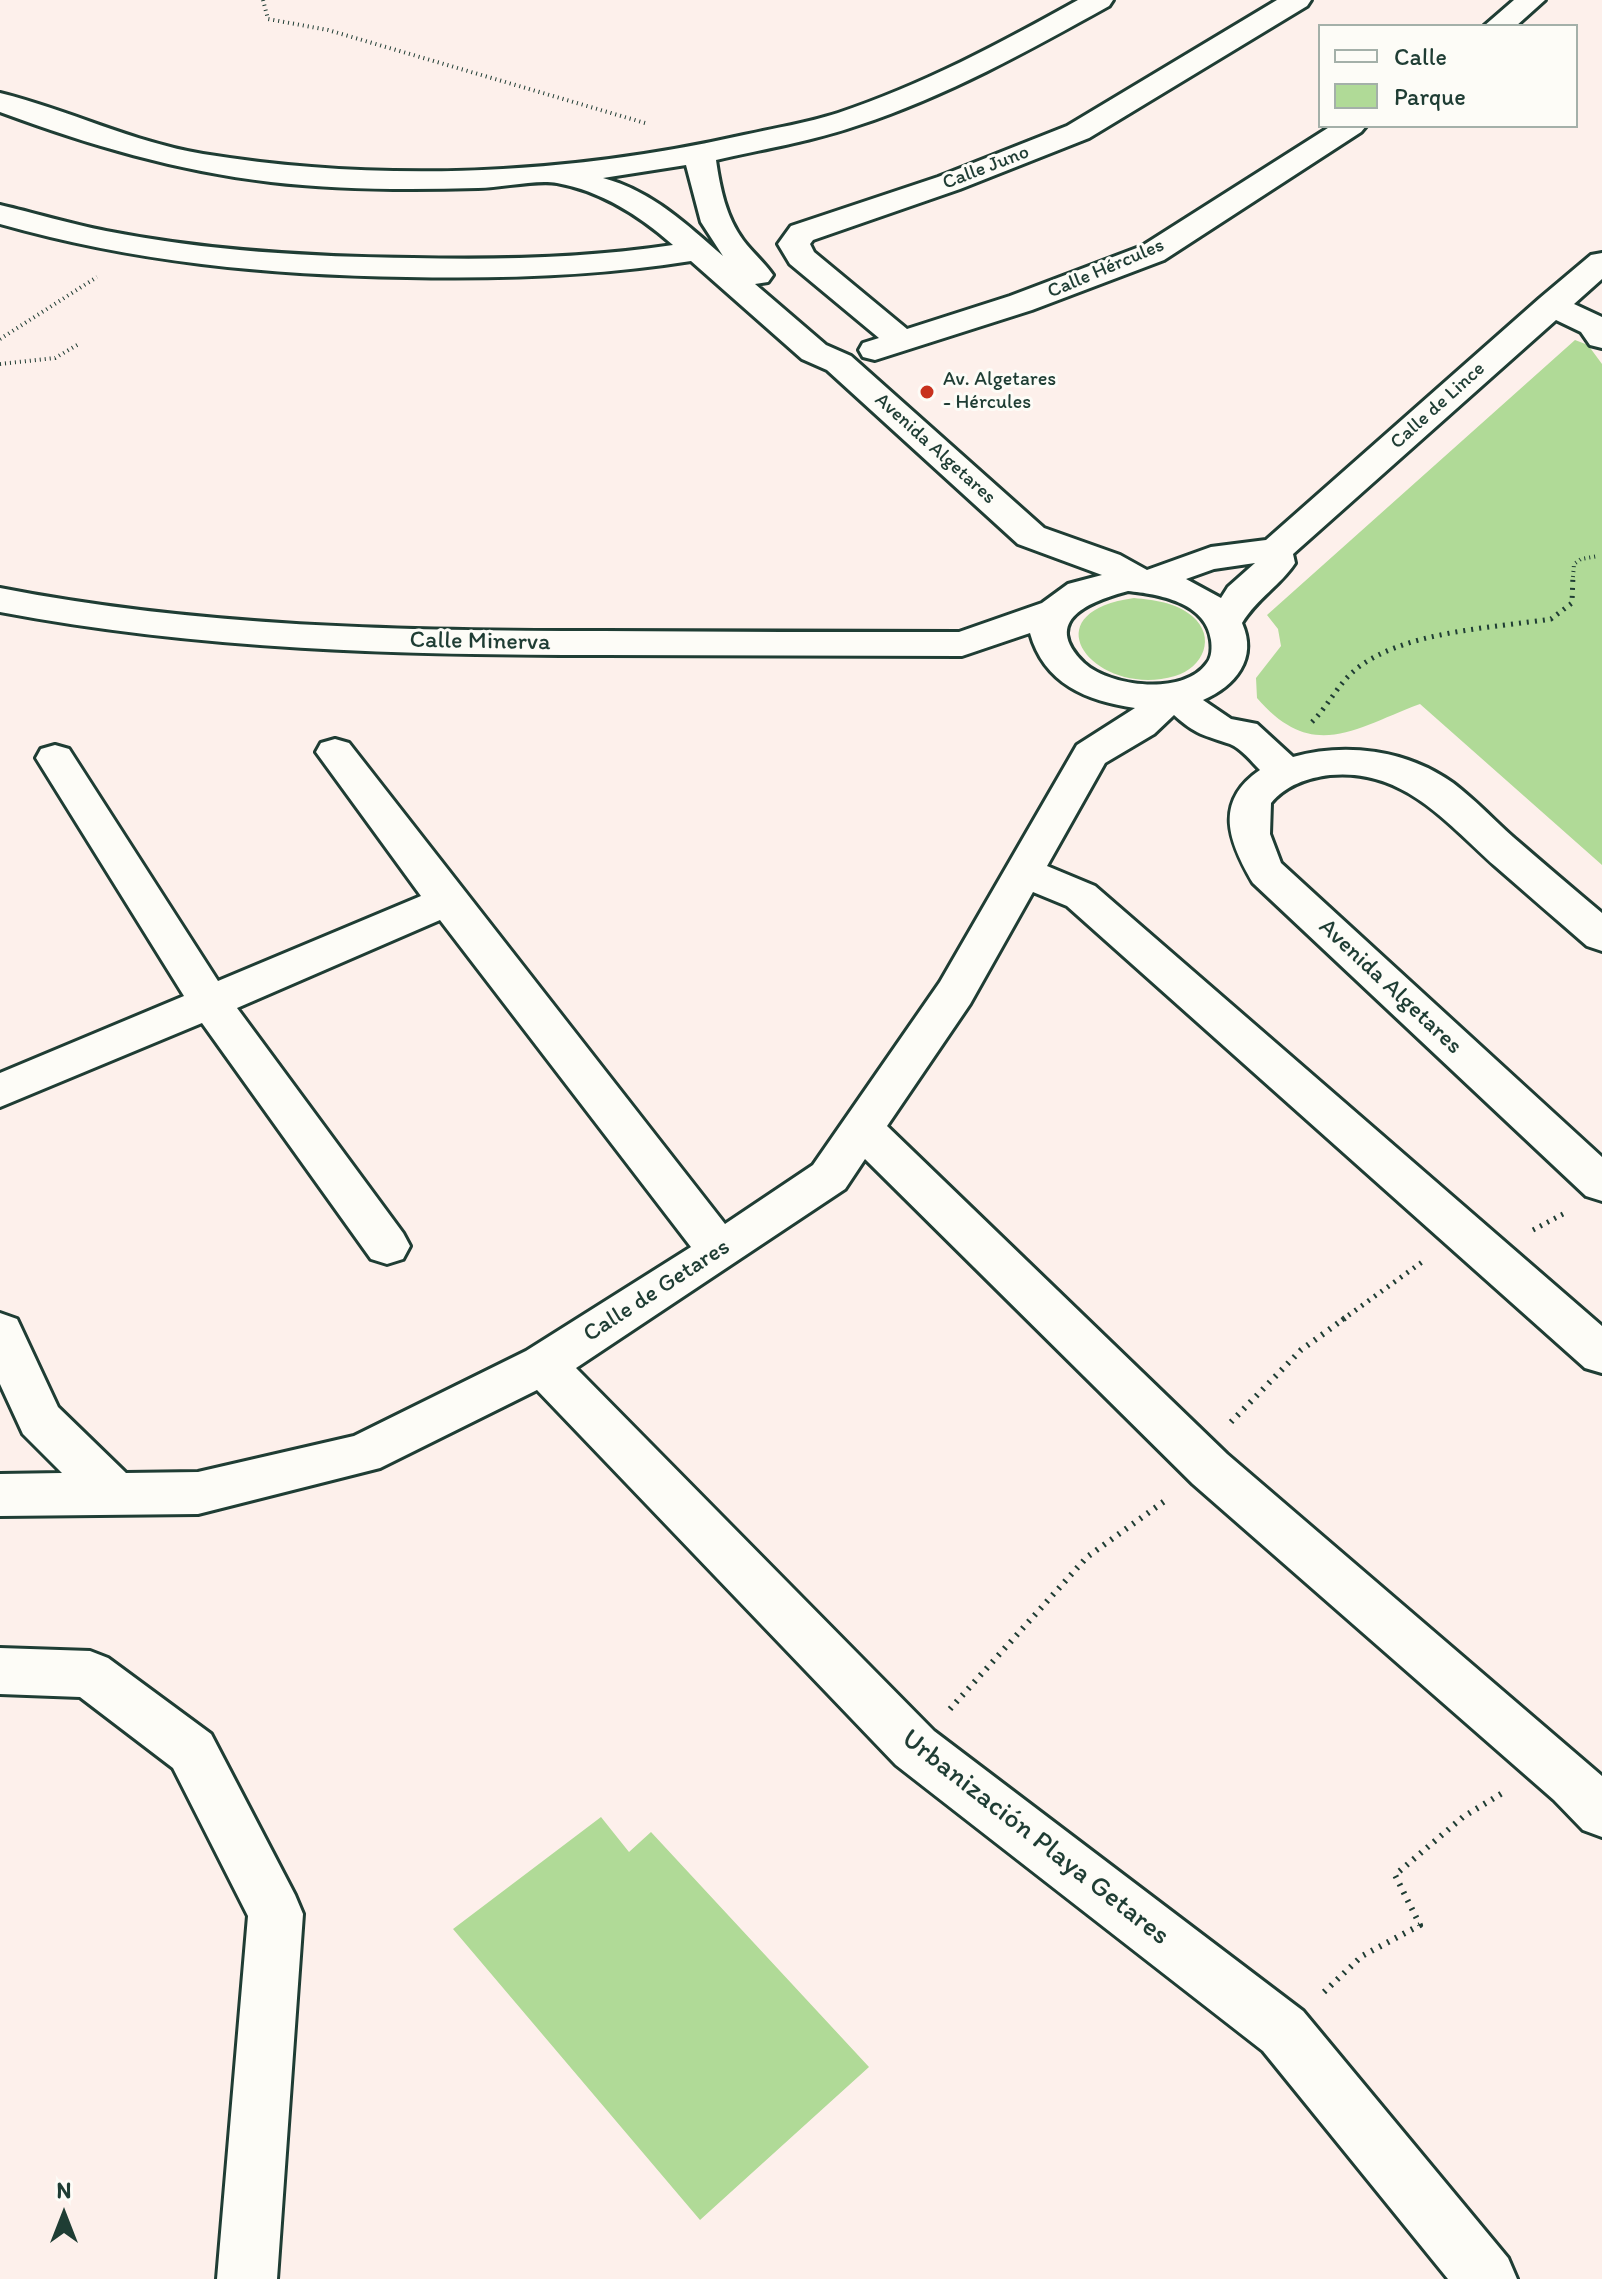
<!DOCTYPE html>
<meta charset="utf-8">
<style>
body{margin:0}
#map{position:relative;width:1602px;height:2279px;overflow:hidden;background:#fdf0eb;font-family:Itim,sans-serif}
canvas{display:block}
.legend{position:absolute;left:1318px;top:24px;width:260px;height:104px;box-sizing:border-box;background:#fdfcf7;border:2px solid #a4b0a9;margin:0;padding:10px 14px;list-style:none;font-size:24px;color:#1f3d34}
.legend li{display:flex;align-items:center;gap:16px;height:40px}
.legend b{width:40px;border:2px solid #a4b0a9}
.north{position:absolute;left:24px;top:2175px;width:80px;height:80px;-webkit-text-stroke:6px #fdfcf7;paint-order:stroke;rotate:0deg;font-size:22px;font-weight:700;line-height:32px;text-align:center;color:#1f3d34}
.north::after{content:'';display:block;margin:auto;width:28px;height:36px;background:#1f3d34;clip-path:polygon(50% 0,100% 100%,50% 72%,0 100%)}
</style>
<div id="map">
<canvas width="1602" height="2279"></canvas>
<ul class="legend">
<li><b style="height:10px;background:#fdfcf7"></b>Calle</li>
<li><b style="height:22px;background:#b0da97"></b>Parque</li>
</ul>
<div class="north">N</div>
</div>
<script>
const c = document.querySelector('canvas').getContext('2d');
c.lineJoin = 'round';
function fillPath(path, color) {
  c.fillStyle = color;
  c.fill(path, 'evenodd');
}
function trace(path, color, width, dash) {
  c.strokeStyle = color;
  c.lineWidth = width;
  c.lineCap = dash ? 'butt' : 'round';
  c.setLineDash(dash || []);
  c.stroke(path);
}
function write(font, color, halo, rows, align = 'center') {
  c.font = font + ' Itim,sans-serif';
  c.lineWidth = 6;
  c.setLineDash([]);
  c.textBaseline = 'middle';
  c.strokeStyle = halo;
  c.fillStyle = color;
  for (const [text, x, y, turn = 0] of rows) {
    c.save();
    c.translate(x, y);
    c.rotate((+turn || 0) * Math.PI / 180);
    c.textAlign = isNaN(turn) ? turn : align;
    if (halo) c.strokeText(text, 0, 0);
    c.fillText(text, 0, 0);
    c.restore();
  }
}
const green = new Path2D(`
 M1575,340l13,5 14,19v501l-182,-161c-65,24 -107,59 -163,-6l-1,-20 25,-32 -3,-17 -11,-14z
 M1134,598c20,2 41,4 58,18 25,21 11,52 -17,60 -79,23 -149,-63 -41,-78z
 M601,1817l28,35 22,-20 218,235 -169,153 -247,-291z`);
const pathFar2 = new Path2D(`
 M263,0l5,19 60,11 317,93
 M0,339l97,-62
 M0,364l55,-6 24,-14
 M1573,577l1,-13 7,-5 17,-3`);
const pathFar1 = new Path2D(`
 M1312,722c16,-16 26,-38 43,-52 47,-39 138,-42 196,-51l21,-16 1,-28
 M1533,1230l30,-16
 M1342,1320l80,-58`);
const path = new Path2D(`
 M1231,1422l70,-72 44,-32
 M950,1709l137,-152 79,-57
 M1324,1992l38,-36 58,-31 -25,-50 68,-58 41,-25`);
const minor = new Path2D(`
 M1078,0h35l-4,6c-81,45 -162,90 -250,119 -46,16 -96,24 -143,35 4,28 10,57 27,80 9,12 21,22 30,35l-5,7 -13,2 71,61 25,11 193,172 76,27 27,15 64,-23 55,-7 274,-242 51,-43 11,-2v26l-28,25 28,13v31l-12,-3 -9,-13 -25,-12 -263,234 2,9c-15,23 -37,34 -53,60 16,36 -7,63 -39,77l28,19 26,5 36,33c53,-15 114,-7 160,26 21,16 40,36 60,54 29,25 59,51 89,76v38l-15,-5c-30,-26 -61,-53 -92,-80 -49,-44 -92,-98 -165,-91 -23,3 -44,10 -59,28l-1,31 11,29 321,294v44l-16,-5 -333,-313c-24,-41 -40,-81 7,-113 -8,-8 -19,-22 -30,-26 -26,-9 -34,-9 -56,-29l-20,19 -49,29 -58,103 48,20 507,440v47l-17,-5 -518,-462 -34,-14 -63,112 -83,122 340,328 375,322v61l-19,-7 -29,-30 -361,-316 -328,-325 -20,30 -269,179 358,363 369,280 205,247 9,21h-69l-185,-228 -367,-286 -359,-375 -157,78 -182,46 -198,2v-42l62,-1 -39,-39 -23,-50v-71l17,6 41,88 68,66 72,-1 156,-36 172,-85 165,-104 -251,-327 -203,88 166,225 7,13 -7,13 -16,5 -16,-5 -169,-236 -202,84v-34l184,-77 -148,-238 5,-9 14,-4 14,4 149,232 203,-85 -105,-144 5,-9 14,-4 14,4 376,481 88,-59 127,-183 137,-237 58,-37c-48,-7 -91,-24 -105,-75l-68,23c-119,0 -239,-1 -358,-1 -203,0 -404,-5 -604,-43v-24c199,39 400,43 602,43 119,1 238,1 357,1l83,-29 26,-19 34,-9 -84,-31 -191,-174 -25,-11 -111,-98c-94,15 -189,18 -284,16 -138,-2 -274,-15 -407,-53v-19c35,8 70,19 106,26 101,20 204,26 307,27 87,2 174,0 260,-13 -34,-30 -72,-54 -116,-62 -21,-4 -56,5 -79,5 -69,2 -138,2 -207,-6 -94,-11 -182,-37 -271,-70v-19c69,17 132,49 203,61 179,29 364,21 541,-19 31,-7 63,-12 94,-22 84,-28 163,-70 240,-113zM686,165l15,57 22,34c-37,-32 -71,-65 -120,-78zM1255,563l-27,24 -7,11 -35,-19 28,-10zM1128,591c30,3 78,11 83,49 1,7 1,17 -4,23 -23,33 -97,24 -123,0 -44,-43 7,-62 44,-72z
 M1277,0h34l-4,6 -218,132 -129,51 -147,51 -3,4 4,8 93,77 103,-33 132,-50 189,-120h35l-5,6 -197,128 -132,50 -157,50 -12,-3 -4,-7 4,-7 16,-5 -89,-74 -12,-20 13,-18 147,-49 129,-51z
 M1514,0h31l-29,26h-32z
 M0,1648l90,3 18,7 103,76 84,161 8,19 -26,365h-60l31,-363 -75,-148 -93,-71 -80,-3z`);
const markers = [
 [927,392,8,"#c8321e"]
];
const farStreetnames = [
 ["Calle Juno",986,168,-21],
 ["Calle Hércules",1106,269,-23],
 ["Calle de Lince",1438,406,-42],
 ["Avenida Algetares",935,449,42]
];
const farPoinames = [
 ["Av. Algetares",943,380],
 ["- Hércules",943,403]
];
const streetNames = [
 ["Calle Minerva",480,642,1],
 ["Avenida Algetares",1390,987,43],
 ["Calle de Getares",657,1291,-33]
];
const nearStreetnames = [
 ["Urbanización Playa Getares",1035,1838,38]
];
fillPath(green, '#b0da97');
trace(minor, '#1f3d34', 6);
trace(pathFar2, '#1f3d34', 4, [1, 4]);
trace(pathFar1, '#1f3d34', 5, [2, 6]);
trace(path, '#1f3d34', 6, [2, 7]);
fillPath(minor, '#fdfcf7');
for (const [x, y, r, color] of markers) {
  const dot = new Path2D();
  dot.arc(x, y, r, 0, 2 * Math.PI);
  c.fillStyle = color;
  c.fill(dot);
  trace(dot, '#fdfcf7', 3);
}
write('20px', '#1f3d34', '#fdfcf7', farStreetnames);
write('20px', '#1f3d34', '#fdfcf7', farPoinames, 'left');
write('24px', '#1f3d34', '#fdfcf7', streetNames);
write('28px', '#1f3d34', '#fdfcf7', nearStreetnames);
</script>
